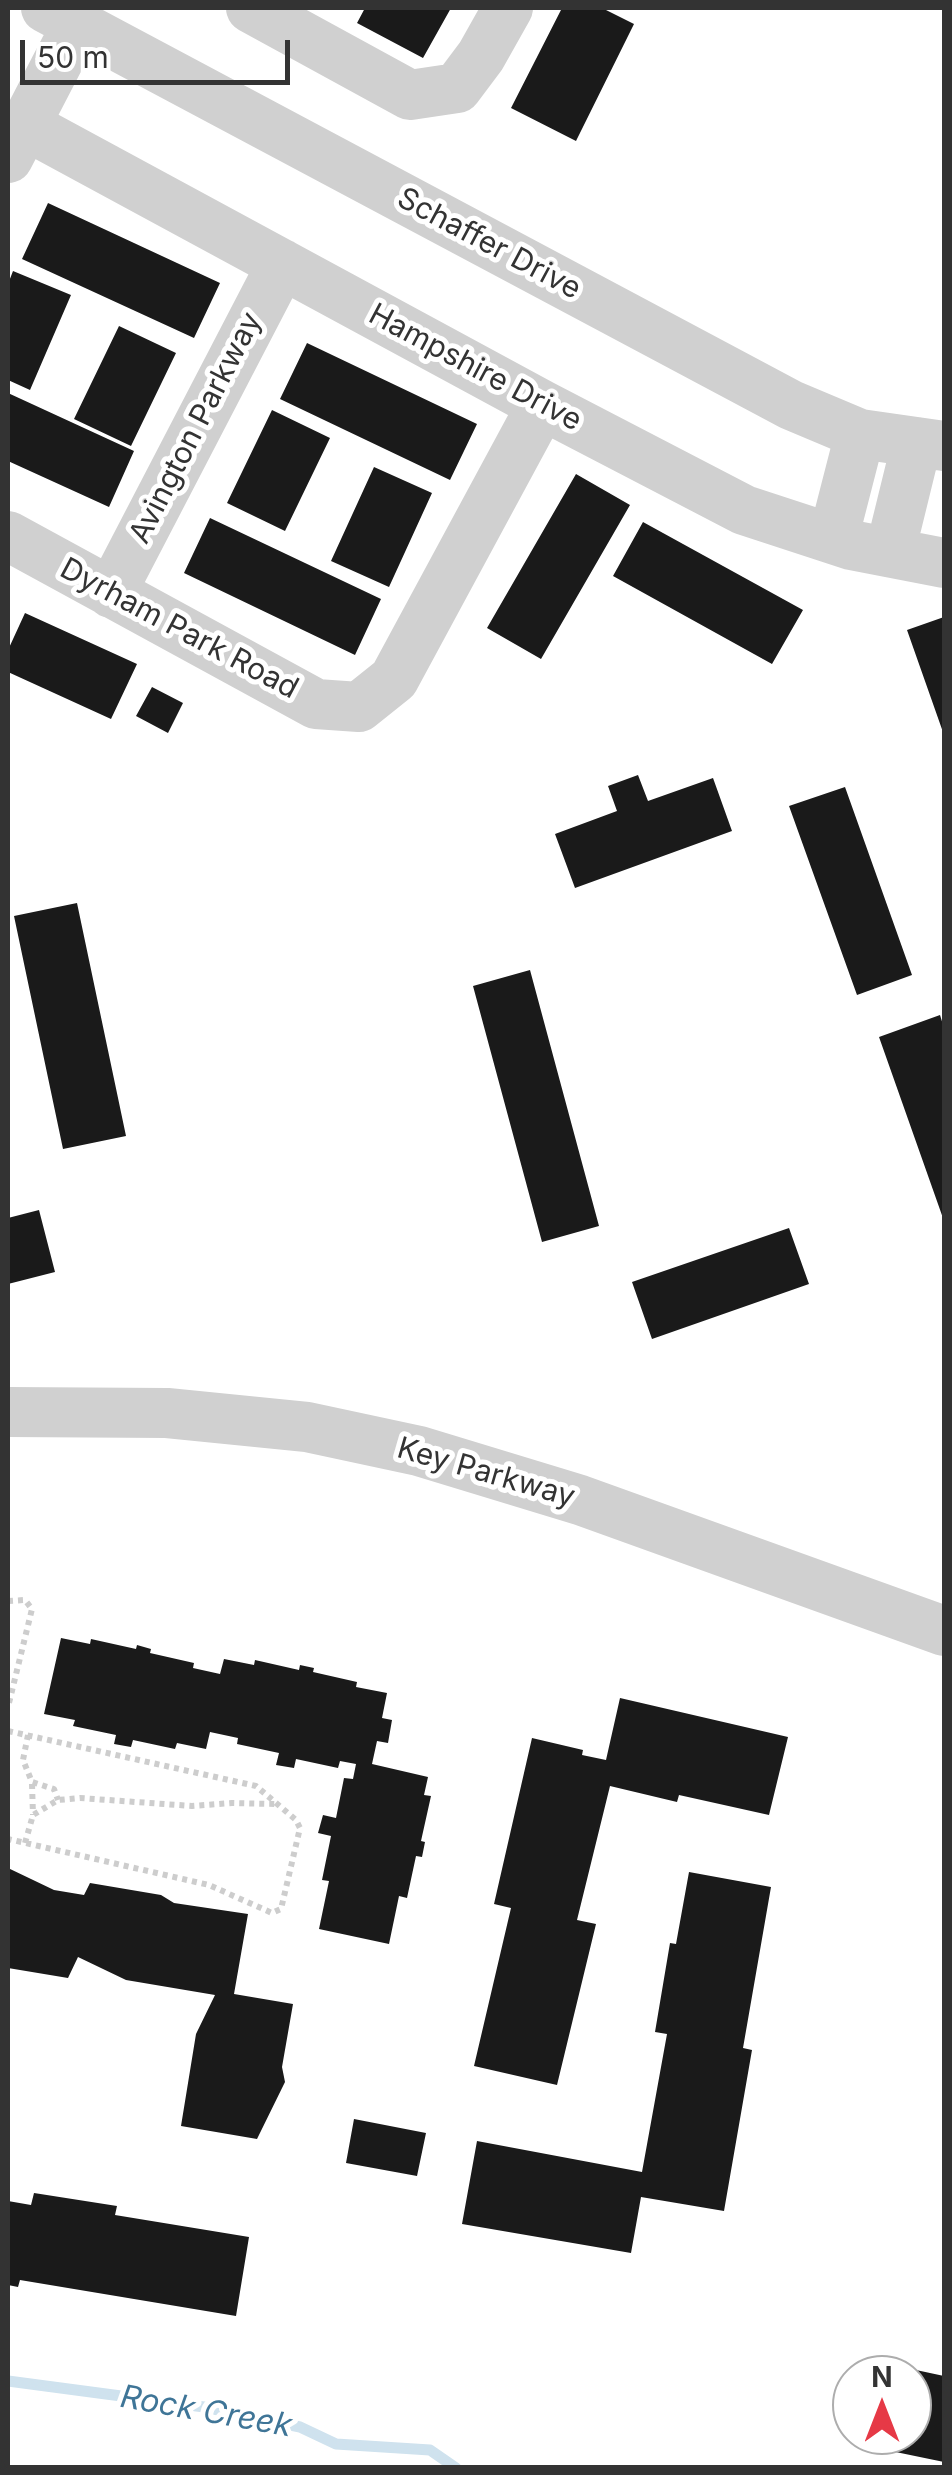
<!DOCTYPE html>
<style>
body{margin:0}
#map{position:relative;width:952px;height:2475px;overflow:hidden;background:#fff;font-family:Inter,sans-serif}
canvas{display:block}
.frame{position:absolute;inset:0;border:10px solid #333;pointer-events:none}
.north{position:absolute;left:832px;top:2355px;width:100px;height:100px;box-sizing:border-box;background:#fff;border:2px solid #adadad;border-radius:50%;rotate:0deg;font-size:28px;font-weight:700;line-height:40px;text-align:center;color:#333}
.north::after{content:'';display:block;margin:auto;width:35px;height:45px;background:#e63946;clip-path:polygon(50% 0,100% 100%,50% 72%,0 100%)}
.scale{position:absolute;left:20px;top:40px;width:270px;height:45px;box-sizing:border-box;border:5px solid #333;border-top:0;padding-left:12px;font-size:30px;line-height:35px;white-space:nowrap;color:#333;-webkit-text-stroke:8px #fff;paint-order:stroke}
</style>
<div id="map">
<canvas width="952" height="2475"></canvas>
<div class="frame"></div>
<div class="north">N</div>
<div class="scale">50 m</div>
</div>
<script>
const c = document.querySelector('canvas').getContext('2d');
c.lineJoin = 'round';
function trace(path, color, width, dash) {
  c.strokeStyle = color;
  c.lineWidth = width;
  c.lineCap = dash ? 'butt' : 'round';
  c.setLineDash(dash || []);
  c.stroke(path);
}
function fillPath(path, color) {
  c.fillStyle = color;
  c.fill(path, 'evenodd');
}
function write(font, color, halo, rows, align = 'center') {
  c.font = font + ' Inter,sans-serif';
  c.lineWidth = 10;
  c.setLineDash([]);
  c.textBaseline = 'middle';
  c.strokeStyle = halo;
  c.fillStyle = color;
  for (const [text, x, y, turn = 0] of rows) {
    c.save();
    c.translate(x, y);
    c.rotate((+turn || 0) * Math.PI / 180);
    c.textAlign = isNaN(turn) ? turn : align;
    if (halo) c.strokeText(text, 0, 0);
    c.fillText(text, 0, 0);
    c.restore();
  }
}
const stream = new Path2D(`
 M8,2381l196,26 96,20 36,17 94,6 26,18`);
const building = new Path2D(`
 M365,8h86l-28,50 -66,-35z
 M562,8h40l32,16 -58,117 -65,-33z
 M48,203l172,80 -26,55 -172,-79z
 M13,271l58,24 -41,95 -22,-10v-96z
 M119,326l57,27 -45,93 -57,-27z
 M307,343l170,81 -27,56 -170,-81z
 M8,393l126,58 -25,56 -101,-46z
 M272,410l58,28 -45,93 -58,-28z
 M374,467l58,26 -43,94 -58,-26z
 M576,474l54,31 -89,154 -54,-31z
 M210,518l171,81 -26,56 -171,-82z
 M643,522l160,88 -31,54 -159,-88z
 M25,613l112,51 -26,55 -103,-47v-22z
 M944,617v118l-37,-105z
 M152,687l31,16 -15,30 -32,-17z
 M638,775l10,26 65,-23 19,53 -157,57 -20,-54 62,-23 -9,-25z
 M845,787l67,188 -55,20 -68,-189z
 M77,903l49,233 -63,13 -49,-233z
 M530,970l69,256 -57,16 -69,-256z
 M940,1015l4,13v193l-65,-184z
 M39,1210l16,62 -47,12v-66z
 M789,1228l20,56 -157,55 -20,-57z
 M61,1638l29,6 1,-5 45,10 1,-4 14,4 -1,4 44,10 -1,5 27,6 4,-15 30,6 1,-5 44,10 1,-5 14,3 -1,4 44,10 -1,5 31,6 -5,25 10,2 -4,23 -11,-2 -5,23 56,13 -4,18 7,1 -10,45 4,1 -3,15 -6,-1 -9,42 -8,-2 -10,48 -70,-15 10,-48 -7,-1 9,-44 -13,-3 5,-18 13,3 8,-40 9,1 3,-15 -16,-3 -2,7 -42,-9 -2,9 -18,-3 3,-12 -42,-9 1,-6 -28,-6 -4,17 -29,-6 -2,6 -42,-9 -2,7 -17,-3 2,-9 -43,-9 2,-6 -31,-6z
 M620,1698l168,39 -19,78 -90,-20 -2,7 -67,-16 -33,134 19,4 -39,161 -83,-19 37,-158 -17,-4 38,-166 51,12 -1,5 24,5z
 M8,1868l46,22 30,5 6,-12 71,12 13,8 74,11 -14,80 59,10 -11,63 3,15 -28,57 -76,-13 15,-92 19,-39 -89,-15 -48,-23 -10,21 -60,-10z
 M689,1872l82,15 -28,161 9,2 -28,161 -83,-14 -10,56 -169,-29 15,-83 165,31 25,-138 -12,-2 15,-89 6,1z
 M354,2119l72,14 -9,43 -71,-13z
 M34,2193l83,13 -2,9 134,22 -13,79 -216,-36 -2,7 -10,-2v-84l23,4z
 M874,2361l70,15v86l-87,-18 1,-9h54v-60h-41z`);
const path = new Path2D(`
 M8,1601l17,-1 7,9 -24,98
 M8,1731l248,55 40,34 4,8 -19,81 -9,4 -63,-28 -201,-46
 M28,1735l-5,25 9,22 22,7 4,11
 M32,1784l1,31
 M25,1843l8,-28 25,-15 22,-2 112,8 40,-3 43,1`);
const minor = new Path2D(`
 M46,8l745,397 69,29 84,12
 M251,8l159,87 47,-7 24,-32 27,-48
 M25,125l517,280 202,105 107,35 93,18
 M8,158l69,-133
 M8,536l308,168 43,3 35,-28 148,-274
 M833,539l27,-105
 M890,552l27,-110
 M111,593l171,-329
 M8,1412l159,1 140,14 112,24 161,49 364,131`);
const streetNames = [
 ["Schaffer Drive",489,244,28],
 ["Hampshire Drive",475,368,28],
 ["Avington Parkway",196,428,-63],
 ["Dyrham Park Road",179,629,28],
 ["Key Parkway",486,1473,16]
];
const waterNames = [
 ["Rock Creek",206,2412,10]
];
trace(stream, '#cfe2ee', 11);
fillPath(building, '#1a1a1a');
trace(path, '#cdcdcd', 6, [5, 5]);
trace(minor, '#d0d0d0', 50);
write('30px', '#333', '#fff', streetNames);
write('italic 32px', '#3f7597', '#fff', waterNames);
</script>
